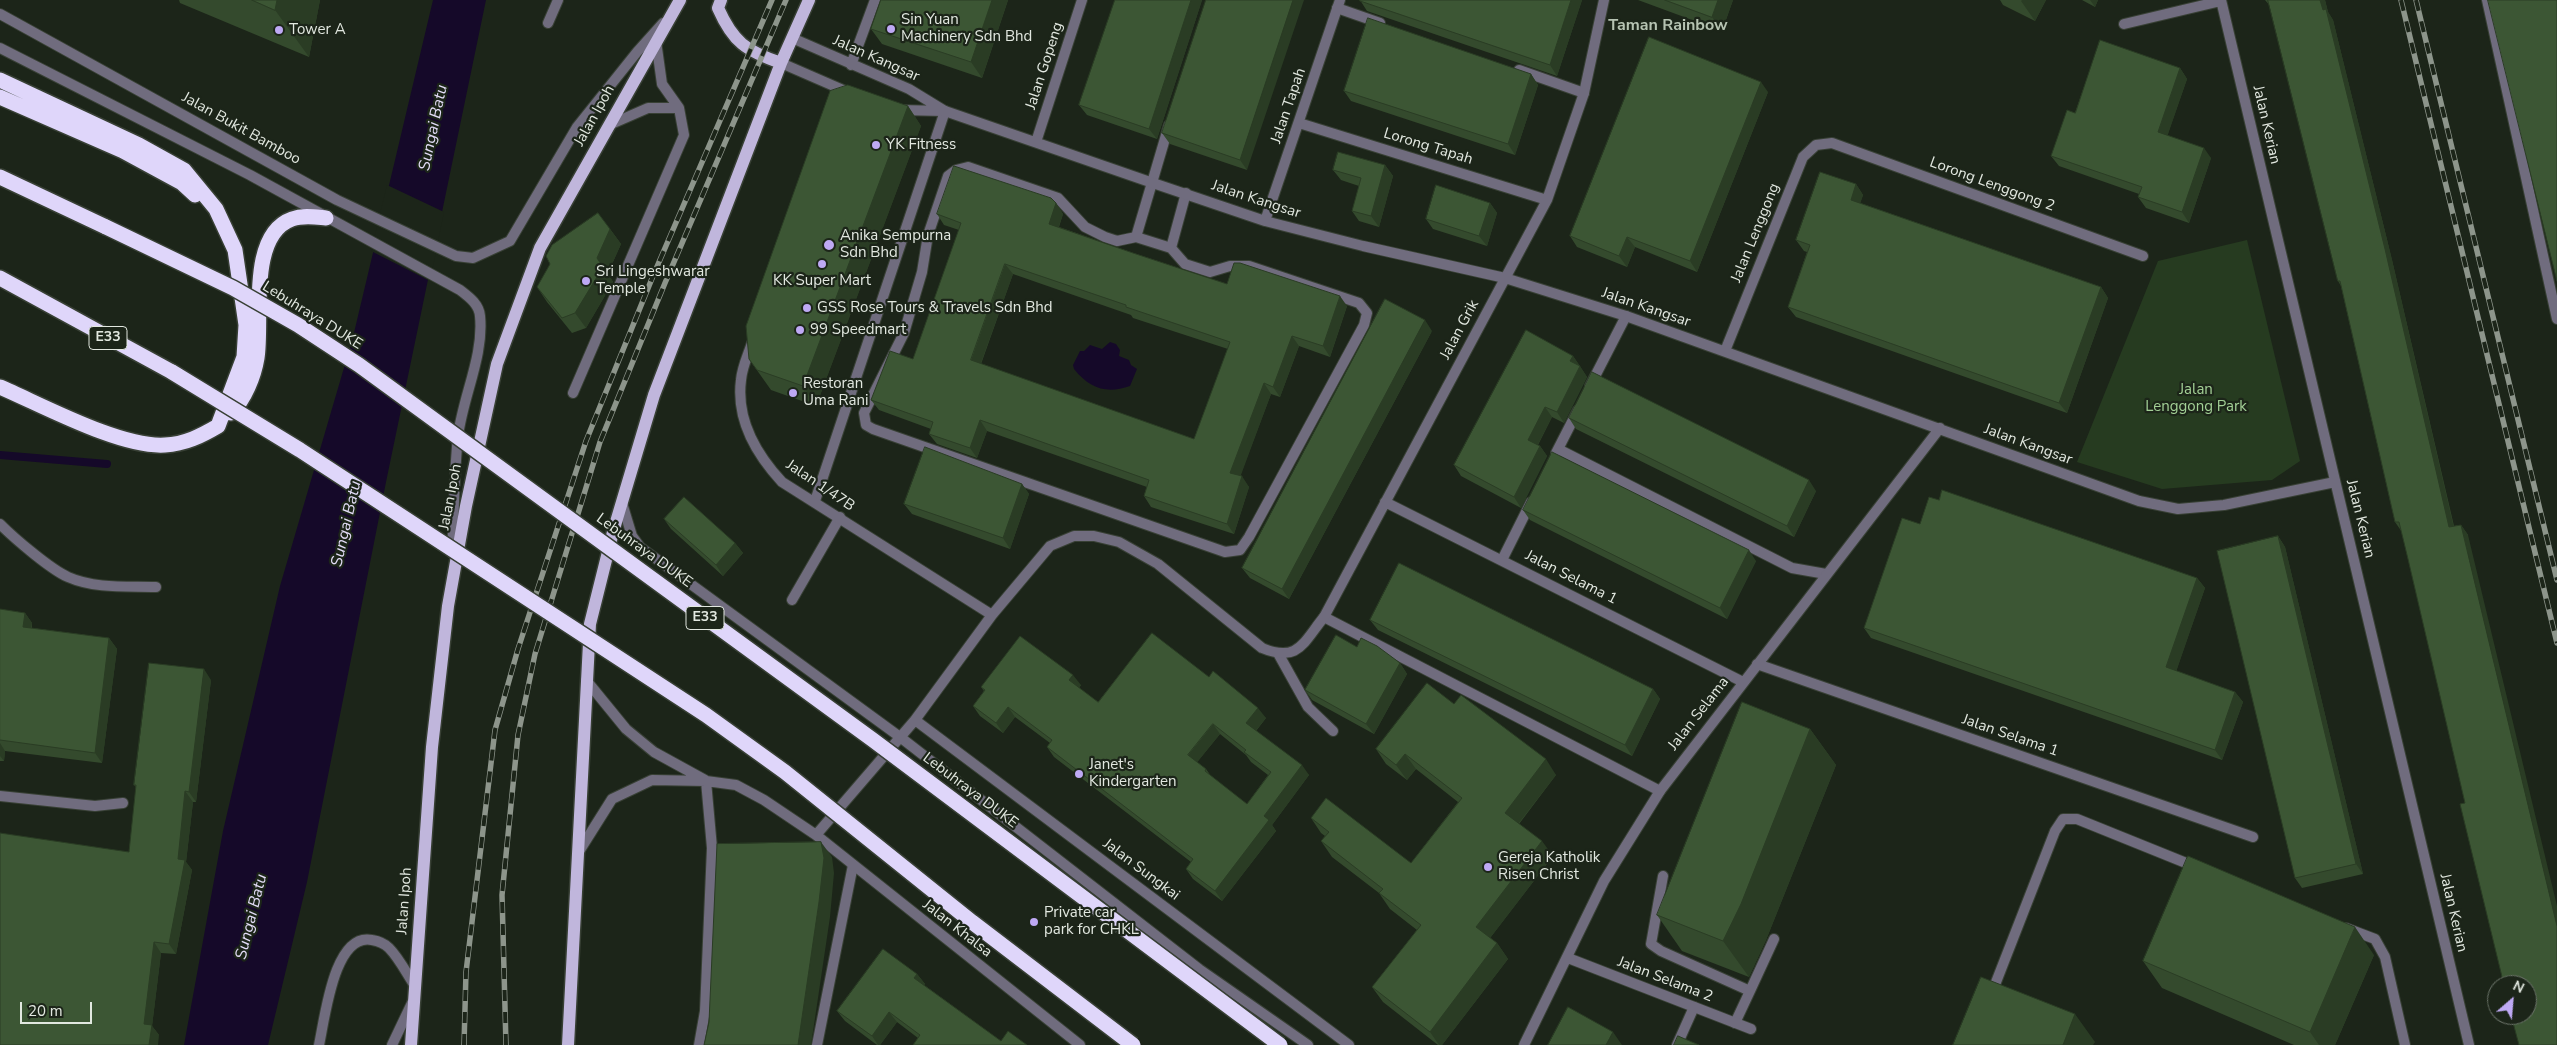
<!DOCTYPE html>
<style>
body{margin:0}
#map{position:relative;width:2557px;height:1045px;overflow:hidden;background:#1c2519;font-family:"Nunito Sans",sans-serif}
canvas{display:block}
.north{position:absolute;left:2487px;top:975px;width:50px;height:50px;box-sizing:border-box;background:#1c2519;border:1px solid #6b7369;border-radius:50%;rotate:27deg;font-size:14px;font-weight:700;line-height:20px;text-align:center;color:#e2e8e0}
.north::after{content:'';display:block;margin:auto;width:18px;height:22px;background:#bea9f4;clip-path:polygon(50% 0,100% 100%,50% 72%,0 100%)}
.scale{position:absolute;left:20px;top:1002px;width:72px;height:22px;box-sizing:border-box;border:2px solid #e2e8e0;border-top:0;padding-left:6px;font-size:15px;line-height:18px;white-space:nowrap;color:#e2e8e0;-webkit-text-stroke:4px #1c2519;paint-order:stroke}
</style>
<div id="map">
<canvas width="2557" height="1045"></canvas>
<div class="north">N</div>
<div class="scale">20 m</div>
</div>
<script>
const c = document.querySelector('canvas').getContext('2d');
c.lineJoin = 'round';
function fillPath(path, color) {
  c.fillStyle = color;
  c.fill(path, 'evenodd');
}
function trace(path, color, width, dash) {
  c.strokeStyle = color;
  c.lineWidth = width;
  c.lineCap = dash ? 'butt' : 'round';
  c.setLineDash(dash || []);
  c.stroke(path);
}
function write(font, color, halo, rows, align = 'center') {
  c.font = font + ' "Nunito Sans",sans-serif';
  c.lineWidth = 4.5;
  c.setLineDash([]);
  c.textBaseline = 'middle';
  c.strokeStyle = halo;
  c.fillStyle = color;
  for (const [text, x, y, turn = 0] of rows) {
    c.save();
    c.translate(x, y);
    c.rotate((+turn || 0) * Math.PI / 180);
    c.textAlign = isNaN(turn) ? turn : align;
    if (halo) c.strokeText(text, 0, 0);
    c.fillText(text, 0, 0);
    c.restore();
  }
}
const green = new Path2D(`
 M2247,240l53,221 -28,19 -110,9 -85,-27 81,-201z`);
const water = new Path2D(`
 M433,0h53l-100,482 -79,400 -39,163h-84l39,-214 57,-245 73,-249z
 M1110,342l6,2 4,6 -1,6 10,4 2,5 6,4 -7,17c-23,8 -40,3 -56,-17l-1,-4 7,-14h4l6,-6 12,4z`);
const pier = new Path2D(`
 M387,185l57,27 -14,69 -59,-30z`);
const stream = new Path2D(`
 M0,455l107,9`);
const service = new Path2D(`
 M2487,0l70,319
 M1337,8l43,15
 M548,23l10,-23
 M1519,70l65,23
 M609,125l39,-17h31
 M968,167l90,31 27,29 20,10 12,4 19,-4 35,11 14,16 25,8 20,-6h19l110,37 8,10 -3,12 -115,212 -9,13 -15,2 -352,-123 -7,-4 -2,-12 40,-80 18,-61 6,-37 20,-59 8,-6z
 M1136,237l33,-112
 M1171,248l15,-55
 M1590,386l36,-70
 M573,393l111,-258 -5,-27 -17,-24 -6,-43
 M1558,449l234,119 34,6
 M1556,453l22,-43
 M815,501l130,-390
 M0,524c14,14 50,45 68,53 27,12 60,9 88,10
 M1502,560l29,-58
 M792,600l48,-83
 M1324,617l336,174
 M1279,655l29,52 25,24
 M1663,876l-12,68 10,7 89,40 -15,32
 M2346,928l29,11 10,18 20,88
 M1750,991l24,-52
 M1991,995l64,-164 8,-12h14l119,48
 M319,1045c6,-27 15,-113 53,-105 6,1 13,4 17,8 10,10 18,26 26,38
 M392,1045l20,-42
 M817,1045l36,-180
 M1677,1045l17,-38`);
const minor = new Path2D(`
 M2221,0l248,1045
 M0,14l337,186 119,56 17,2 37,-17 67,-114 60,-75 26,-29
 M2124,24l97,-23
 M792,38l117,51 36,22 205,71 115,39 98,25 142,32 121,38 513,185 39,8 46,-4 111,-23
 M0,48l250,127 210,115c9,7 19,14 20,26 4,40 -17,80 -22,120 -4,38 -4,78 -6,117
 M781,63l69,30
 M851,65l24,-65
 M899,110l45,1
 M1299,123l248,77
 M1036,142l46,-142
 M1265,221l75,-221
 M752,343c-4,12 -10,24 -11,37 -5,39 15,74 41,102l210,133
 M1725,351l78,-194 13,-12 16,-2 311,113
 M1385,502l358,180
 M622,503l10,33 8,11 260,190 299,232 109,76
 M1757,664l496,173
 M586,680l40,49 28,23 51,28
 M915,720l434,325
 M0,796l95,10 28,-3
 M816,835l99,-115 77,-105 58,-69 24,-10h20l25,6 39,22 104,84c36,15 41,-5 62,-31l223,-417 37,-107 20,-93
 M578,853l34,-54 40,-19 54,1 30,4 28,15 52,35 264,210
 M1568,958l183,71
 M699,1045l6,-34 7,-163 -6,-67
 M1524,1045l80,-164 56,-90 280,-363`);
const primary = new Path2D(`
 M721,0l-3,8c15,34 28,43 63,55
 M411,1045l21,-298 16,-141 18,-100 31,-142 43,-116 140,-248
 M568,1045l22,-421 23,-92 41,-137 127,-332 28,-63`);
const motorway = new Path2D(`
 M0,80l139,65 45,25 32,39 19,41 11,75 -2,32 -26,69c-17,10 -33,18 -53,19 -44,3 -123,-40 -165,-58
 M0,97l123,54 59,32 13,12
 M0,177l106,50
 M0,278l172,94
 M231,413c14,-14 23,-37 26,-55 6,-36 -10,-123 35,-139 11,-4 23,-2 34,-1`);
const rail = new Path2D(`
 M2401,0l156,643
 M2416,0l141,580
 M464,1045l2,-73 29,-242 23,-81 68,-208 67,-165 119,-276
 M506,1045l-4,-150 16,-160 17,-81 65,-212 65,-159 121,-283`);
const motorwayBridge = new Path2D(`
 M106,227l127,61 65,37 61,40 514,375 407,305
 M172,372l128,78 406,265 79,57 187,150 161,123`);
const wall = new Path2D(`
 M179,0h141l-11,57 -129,-54z
 M881,0h127l-26,78 -100,-34 -11,-15z
 M1115,0h87l-45,139 -70,-24 -8,-10z
 M1206,0l41,170 -77,-26 -8,-11z
 M1360,0h222l-25,76 -190,-65z
 M1638,0h95l-11,31z
 M2000,0h46l-11,21 -32,-16z
 M2082,0h16l-3,7z
 M2265,0h60l3,12 5,8 59,240 62,266 7,-1 7,10 -3,268 -63,-271 -7,-10 -54,-236 -3,-5 -68,-275z
 M2180,68l7,11 -20,57 44,22 -22,65 -43,-15 -8,-11 1,-3 -80,-28 -8,-10 24,-43z
 M1531,74l7,11 -23,70 -164,-54 -7,-10z
 M1768,92l-71,180 -62,-25 -8,20 -50,-20 -7,-11z
 M908,106l13,20 -105,280 -45,-16 -22,-31z
 M1385,165l8,11 -14,51 -20,-6 -7,-10 7,-25 -18,-6 -8,-10z
 M1856,184l7,11 -3,8 241,84 7,11 -41,115 -271,-96 -8,-10 19,-55 -3,-1 -8,-11z
 M1056,203l7,11 -4,13 74,26 94,31 120,22 -17,51 -31,-11 -19,51 -9,-3 -31,82 9,11 -15,47 -83,-27 -7,-11 3,-9 -160,-56 -10,27 -40,-14 -8,-10 2,-5 -52,-19 -8,-10 42,-41 46,-129 -15,-5 -7,-11zM1013,274l118,41 2,3 95,31 -34,90 -213,-75z
 M1490,203l7,10 -10,33 -54,-17 -7,-10z
 M610,229l11,15 -13,29 5,9 -27,46 -14,5 -25,-31 -10,-15z
 M1432,331l-143,268 -39,-21 -8,-10z
 M1573,356l14,21 -23,46 -12,-6 -14,28 2,1 7,10 -26,52 -60,-32 -7,-11z
 M1569,418l247,73 -22,46 -218,-108z
 M1022,484l7,10 -19,55 -98,-35 -8,-10z
 M1523,510l233,51 -29,58 -197,-99z
 M664,519l71,24 8,10 -20,23 -52,-47z
 M1920,524l277,54 8,10 -29,83 59,21 8,10 -21,58 -351,-122 -7,-10z
 M2278,536l7,11 78,327 -61,14 -7,-10z
 M0,609l25,4 7,10v5l77,10 8,11 -15,114 -97,-12 -1,10h-4z
 M1370,620l283,69 7,10 -28,57 -254,-126z
 M1400,663l7,11 -33,60 -62,-34 -7,-10z
 M1209,677l57,41 -10,13 53,44 -37,50 4,6 -54,70 -29,-22 -7,-10 5,-7 -137,-105 -7,-10 3,-4 -35,-26 -12,16 -23,-17 -7,-10 11,-15 -3,-4 100,-2 -2,3 19,14zM1220,734l26,21 5,7 17,13 -21,29 -36,-28 -5,-7 -9,-7z
 M211,680l-15,122h-3l-7,60 6,8 -16,84 -15,-1 -9,73 7,9 -159,10 129,-193 7,-65 -2,-2z
 M1454,704l102,71 -37,49 34,32 -63,82 7,5 11,16 -66,86h-4l-55,-43 -11,-15 45,-57 -27,-21 -11,-16 -47,-36 -11,-16 4,-5 -4,-3 -10,-15 100,45 47,-61 -42,-33 -9,11 -21,-16 -10,-15z
 M1810,729l26,36 -70,175 -17,37 -67,-26 -25,-36z
 M2374,955l-39,90h-41l-132,-57 -19,-27z
 M917,974l8,10 -1,1 77,56 26,4 -109,-7 -21,-16 -17,23h-3l-32,-24 -8,-10z`);
const shadedWall = new Path2D(`
 M277,0h43l-11,57 -34,-47z
 M992,0h16l-26,78 -11,-16z
 M1191,0h11l-45,139 -8,-10z
 M1293,0h11l-57,170 -7,-10z
 M1571,0h11l-25,76 -7,-11z
 M1718,0h15l-11,31 -10,-14z
 M2022,0h24l-11,21 -14,-20z
 M2090,0h8l-3,7z
 M2320,0h5l3,12 5,8 59,240 64,277 -7,-10z
 M2180,68l7,11 -22,64 -7,-11z
 M1531,74l7,11 -23,70 -7,-11z
 M1761,82l7,10 -71,180 -7,-11z
 M908,106l13,20 -105,280 -13,-20z
 M2204,148l7,10 -22,65 -7,-11z
 M1385,165l8,11 -14,51 -8,-11z
 M1856,184l7,11 -5,15 -7,-10z
 M1056,203l7,11 -7,20 -7,-10z
 M1490,203l7,10 -10,33 -8,-10z
 M610,229l11,15 -13,29 5,9 -27,46 -11,-15 22,-55z
 M1627,237l8,10 -8,20 -8,-11z
 M1005,264l8,10 -35,97 -7,-11z
 M2101,287l7,11 -41,115 -8,-10z
 M1340,296l7,10 -17,51 -7,-11z
 M1425,320l7,11 -143,268 -7,-10z
 M1292,336l7,10 -19,51 -7,-10z
 M1573,356l7,10 -10,-5z
 M1580,366l7,11 -23,46 -7,-11z
 M1264,383l7,11 -33,89 -8,-10z
 M1545,407l7,10 -17,33 -7,-10z
 M980,420l7,11 -10,27 -7,-10z
 M1540,446l7,10 -26,52 -7,-11z
 M1242,476l7,11 -15,47 -7,-10z
 M1809,480l7,11 -22,46 -7,-11z
 M1022,484l7,10 -19,55 -7,-11z
 M2461,525l7,10 89,371v20z
 M2278,536l7,11 78,327 -7,-10z
 M735,543l8,10 -20,23 -7,-11z
 M1749,550l7,11 -29,58 -7,-11z
 M2197,578l8,10 -31,90 -8,-11z
 M25,613l7,10 -2,14 -7,-10z
 M109,638l8,11 -15,114 -7,-10z
 M1400,663l7,11 -33,60 -8,-10z
 M204,669l7,11 -15,122 -7,-10z
 M1073,675l8,10 -4,6 -8,-11z
 M1653,689l7,10 -28,57 -7,-11z
 M2235,692l8,10 -21,58 -7,-10z
 M1008,707l7,10 -12,16 -7,-10z
 M1258,708l8,10 -13,16 -7,-11z
 M1213,724l7,10 -25,31 -7,-10z
 M1810,729l26,36 -70,175 -17,37 -26,-36z
 M0,743l5,8 -1,10 -4,-5z
 M1405,754l11,15 -9,11 -11,-15z
 M1546,759l10,16 -41,53 -10,-15z
 M1302,765l7,10 -37,50 4,6 -54,70 -7,-10 49,-75z
 M185,791l8,11 -7,60 6,8 -16,84 -7,-10z
 M1542,841l11,15 -66,86 -11,-15z
 M821,842l11,15 2,16 -4,44 -19,128h-13z
 M2355,927l19,28 -39,90h-16l-9,-13z
 M154,942l7,11 -9,73 7,9 -1,10h-9l-5,-21z
 M1497,943l11,16 -66,86h-3l-9,-13z
 M917,974l8,10 -3,4 -8,-10z
 M889,1012l8,10 -17,23h-2l-6,-9z
 M2075,1014l20,28 -2,3h-30z
 M1613,1032l9,13h-16z`);
const building = new Path2D(`
 M252,0h25l-2,10z
 M881,0h111l-21,62 -100,-33z
 M1115,0h76l-42,129 -70,-24z
 M1206,0h87l-53,160 -78,-27z
 M1360,0h211l-21,65 -190,-64z
 M1665,0h53l-6,17z
 M2268,0h52l3,10 3,-1 59,240 64,278 12,-2 96,401v119h-38l-8,-30h16v-30h-23l-44,-181 5,-1 -57,-244 -9,-37h-4l-55,-241h-2z
 M2488,0h69v281z
 M1368,18l163,56 -23,70 -164,-53z
 M1649,37l112,45 -71,179 -63,-24 -8,19 -49,-20z
 M2100,40l80,28 -22,64 46,16 -22,64 -44,-15 4,-10 -91,-31 16,-46 8,3z
 M848,85l60,21 -105,280 -46,-16 -8,-11 -3,-33 84,-235z
 M1338,152l47,13 -14,51 -19,-5 9,-33 -28,-8z
 M954,166l97,32 5,5 -7,21 84,29 94,31 7,-21h6l100,33 -17,50 -31,-10 -19,51 -9,-4 -34,90 12,3 -15,48 -83,-28 5,-16 -169,-60 -10,28 -41,-14 4,-12 -62,-22 19,-49 23,8 48,-136 -24,-9zM1005,264l121,41v2l104,35 -36,97 -223,-79z
 M1820,172l36,12 -5,16 250,87 -42,116 -271,-96 22,-62 -14,-5z
 M1436,185l54,18 -11,33 -53,-17z
 M598,213l12,16 -13,29 6,9 -28,46 -13,5 -25,-31 13,-23 -4,-8 6,-11z
 M1385,299l40,21 -143,269 -40,-21z
 M1526,330l47,26 -3,5 10,5 -23,46 -12,-5 -17,33 12,6 -26,51 -60,-32z
 M1592,372l217,108 -22,46 -218,-108z
 M925,447l97,37 -19,54 -99,-34z
 M1552,452l197,98 -29,58 -197,-98z
 M1942,490l255,88 -31,89 69,25 -20,58 -351,-122 38,-110 18,6 9,-27 10,3z
 M684,497l51,46 -19,22 -52,-46z
 M2278,536l78,328 -61,14 -78,-327z
 M1399,563l254,126 -28,56 -255,-125z
 M0,609l25,4 -2,14 86,11 -14,115 -95,-13z
 M1152,633l57,44 4,-6 45,37 -12,15 56,42 -38,51 5,4 -54,71 -29,-22 7,-10 -146,-112 5,-7 -44,-33 -12,16 -23,-17 12,-16 -4,-3 39,-51 53,39 -4,5 29,22zM1213,724l33,26 -2,2 27,20 -24,32 -42,-33 1,-2 -18,-14z
 M1336,635l21,12 4,-9 16,8 23,17 -34,61 -61,-34z
 M149,663l55,6 -15,123 -4,-1 -7,68 7,1 -16,84 -15,-2 -10,82 8,1 -3,20h-149v-212l129,19 7,-67h-2z
 M1427,683l27,21 7,-9 85,64 -41,54 37,28 -66,86 21,16 -67,89 -58,-45 49,-62 -42,-32 4,-4 -62,-48 8,-9 -18,-14 15,-20 85,65 51,-65 -57,-44 -9,11 -20,-16z
 M1742,702l68,27 -69,175 -18,37 -66,-26z
 M821,842l3,16 -5,44 -21,143h-94l5,-23 8,-178z
 M2188,856l167,71 -45,105 -167,-71z
 M883,949l34,25 -3,4 87,63 7,-10 19,14h-114l7,-10 -31,-23 -17,24 -35,-25z
 M1981,977l94,37 -12,31h-110z
 M1568,1007l45,25 -7,13h-58z
 M1678,1036l21,9h-25z`);
const markers = [
 [891,29,5,"#bea9f4"],
 [279,30,5,"#bea9f4"],
 [876,145,5,"#bea9f4"],
 [829,245,6,"#bea9f4"],
 [822,264,5,"#bea9f4"],
 [586,281,5,"#bea9f4"],
 [807,308,5,"#bea9f4"],
 [800,330,5,"#bea9f4"],
 [793,393,5,"#bea9f4"],
 [1079,774,5,"#bea9f4"],
 [1488,867,5,"#bea9f4"],
 [1034,922,5,"#bea9f4"]
];
const shields = [
 [108,338,38],
 [705,618,38]
];
const shieldNames = [
 ["E33",108,338],
 ["E33",705,618]
];
const poiNames = [
 ["Sin Yuan",901,20],
 ["Machinery Sdn Bhd",901,37],
 ["Tower A",289,30],
 ["YK Fitness",886,145],
 ["Anika Sempurna",840,236],
 ["Sdn Bhd",840,253],
 ["Sri Lingeshwarar",596,272],
 ["Temple",596,289],
 ["KK Super Mart",822,281,"center"],
 ["GSS Rose Tours & Travels Sdn Bhd",817,308],
 ["99 Speedmart",810,330],
 ["Restoran",803,384],
 ["Uma Rani",803,401],
 ["Janet's",1089,765],
 ["Kindergarten",1089,782],
 ["Gereja Katholik",1498,858],
 ["Risen Christ",1498,875],
 ["Private car",1044,913],
 ["park for CHKL",1044,930]
];
const streetNames = [
 ["Jalan Kangsar",876,59,24],
 ["Jalan Gopeng",1045,66,-72],
 ["Jalan Tapah",1289,106,-71],
 ["Jalan Ipoh",595,116,-61],
 ["Jalan Kerian",2266,125,77],
 ["Jalan Bukit Bamboo",241,129,29],
 ["Lorong Tapah",1428,147,17],
 ["Lorong Lenggong 2",1992,185,20],
 ["Jalan Kangsar",1256,200,18],
 ["Jalan Lenggong",1756,233,-68],
 ["Jalan Kangsar",1646,308,19],
 ["Lebuhraya DUKE",312,316,32],
 ["Jalan Grik",1460,330,-62],
 ["Jalan Kangsar",2028,445,20],
 ["Jalan 1/47B",820,486,34],
 ["Jalan Ipoh",451,497,-79],
 ["Jalan Kerian",2360,519,76],
 ["Lebuhraya DUKE",644,551,36],
 ["Jalan Selama 1",1571,578,27],
 ["Jalan Selama",1699,714,-52],
 ["Jalan Selama 1",2010,736,19],
 ["Lebuhraya DUKE",970,791,37],
 ["Jalan Sungkai",1141,870,37],
 ["Jalan Ipoh",405,901,-86],
 ["Jalan Kerian",2453,913,77],
 ["Jalan Khalsa",957,929,38],
 ["Jalan Selama 2",1665,980,21]
];
const parkNames = [
 ["Jalan",2196,390],
 ["Lenggong Park",2196,407]
];
const neighbourhoodNames = [
 ["Taman Rainbow",1668,26]
];
const waterNames = [
 ["Sungai Batu",434,128,-78],
 ["Sungai Batu",347,524,-77],
 ["Sungai Batu",252,917,-76]
];
fillPath(green, '#263b20');
fillPath(water, '#150929');
fillPath(pier, '#1c2519');
trace(stream, '#150929', 8);
trace(service, '#384035', 12);
trace(minor, '#384035', 12);
trace(primary, '#384035', 15);
trace(motorway, '#384035', 18);
trace(service, '#706c7e', 10);
trace(minor, '#706c7e', 10);
trace(primary, '#c0b6dc', 12);
trace(motorway, '#dfd6fa', 15);
trace(rail, '#8d958b', 5.5);
trace(rail, '#1c2519', 4, [11]);
trace(motorwayBridge, '#384035', 18, []);
trace(motorwayBridge, '#dfd6fa', 15);
fillPath(wall, '#344a2d');
fillPath(shadedWall, '#2a3c24');
fillPath(building, '#3c5634');
trace(building, '#2a3c24', 1);
for (const [x, y, r, color] of markers) {
  const dot = new Path2D();
  dot.arc(x, y, r, 0, 2 * Math.PI);
  c.fillStyle = color;
  c.fill(dot);
  trace(dot, '#1c2519', 2);
}
for (const [x, y, w] of shields) {
  const box = new Path2D();
  box.roundRect(x - w / 2, y - 11.5, w, 23, 4);
  c.fillStyle = '#1c2519';
  c.fill(box);
  trace(box, '#e2e8e0', 1);
}
write('bold 14px', '#e2e8e0', null, shieldNames);
write('15px', '#e2e8e0', '#1c2519', poiNames, 'left');
write('15px', '#e2e8e0', '#1c2519', streetNames);
write('15px', '#a3d096', '#1c2519', parkNames);
write('bold 16px', '#b6c3b2', '#1c2519', neighbourhoodNames);
write('italic 16px', '#e4ddf8', '#1c2519', waterNames);
</script>
